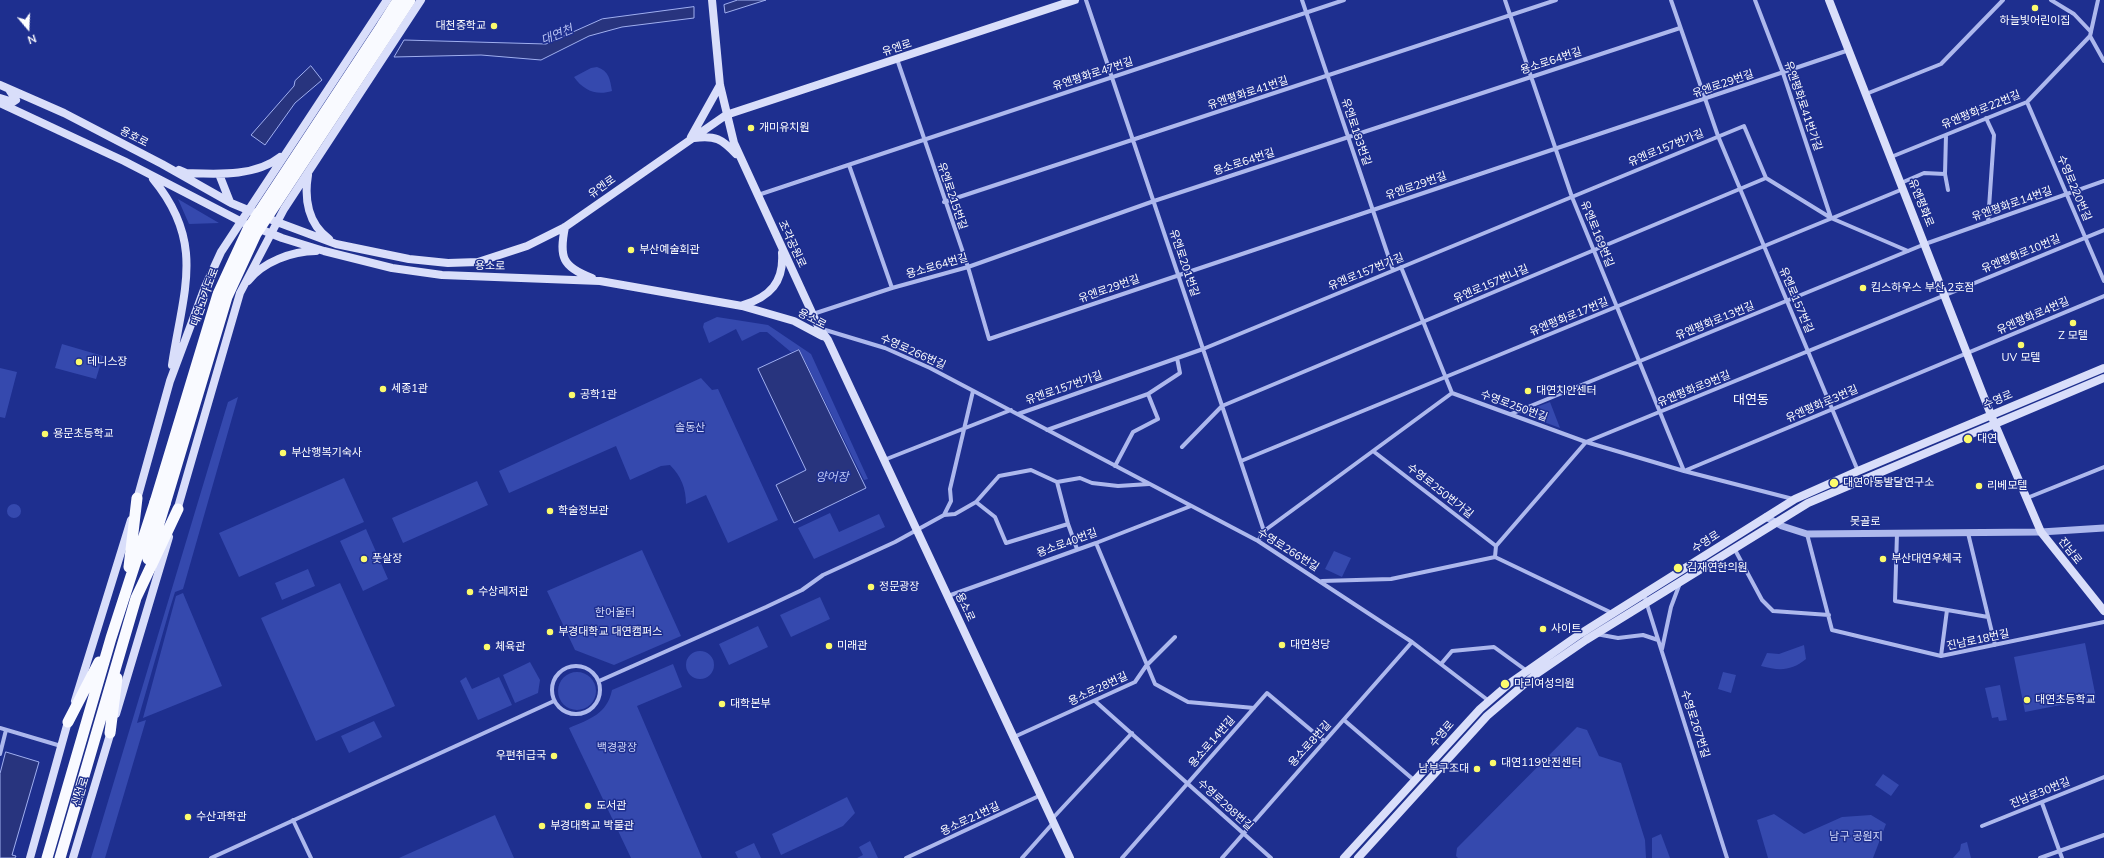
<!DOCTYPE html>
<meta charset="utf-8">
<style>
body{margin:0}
#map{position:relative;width:2104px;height:858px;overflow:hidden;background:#1e2f8f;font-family:Mulish,sans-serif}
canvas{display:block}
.north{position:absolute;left:8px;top:8px;width:40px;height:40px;-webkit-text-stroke:3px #1e2f8f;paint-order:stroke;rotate:161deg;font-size:11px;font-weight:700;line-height:16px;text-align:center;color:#fff}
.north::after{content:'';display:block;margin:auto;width:14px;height:18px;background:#fff;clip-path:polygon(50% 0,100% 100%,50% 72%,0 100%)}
</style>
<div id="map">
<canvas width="2104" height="858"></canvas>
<div class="north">N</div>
</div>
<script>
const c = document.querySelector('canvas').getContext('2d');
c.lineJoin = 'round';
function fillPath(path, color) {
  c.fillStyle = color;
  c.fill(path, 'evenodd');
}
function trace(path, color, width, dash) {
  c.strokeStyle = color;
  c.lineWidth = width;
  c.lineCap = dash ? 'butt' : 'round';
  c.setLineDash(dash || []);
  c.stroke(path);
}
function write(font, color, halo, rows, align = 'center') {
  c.font = font + ' Mulish,"Noto Sans KR",sans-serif';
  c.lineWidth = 3;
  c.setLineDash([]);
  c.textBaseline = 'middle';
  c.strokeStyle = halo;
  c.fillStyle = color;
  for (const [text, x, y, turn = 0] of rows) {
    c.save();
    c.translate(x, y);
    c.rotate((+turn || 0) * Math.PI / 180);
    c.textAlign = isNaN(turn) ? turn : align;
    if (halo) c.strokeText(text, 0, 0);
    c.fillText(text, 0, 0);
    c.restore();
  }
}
const green = new Path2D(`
 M597,67c12,4 13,12 15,24 -16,5 -29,-1 -38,-14l17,-9z
 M178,199l41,24 -30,1z
 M717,317l51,8 43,29 57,125 -4,1 -65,-131 -8,3 -24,-20h-7l-18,9 -6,-12 -27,14 -6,-16 1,-4z
 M62,344l41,12 -7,23 -41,-11z
 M0,368l17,4 -12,46 -5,-1z
 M701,378l11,12 6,-1 60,131 -50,23 -22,-48 -20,9c0,-16 -5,-28 -16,-39l-9,1 -31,14 -14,-34 -107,47 -10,-22z
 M238,397l-55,192 -8,3 -5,16 -33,115 9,-3 -41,138h-14l137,-456z
 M1550,402l10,26 -40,-15z
 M344,478l20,44 -125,55 -20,-44z
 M477,481l11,24 -85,38 -11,-25z
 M7 511a7 7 0 1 1 14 0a7 7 0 1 1-14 0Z
 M830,513l9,19 40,-18 6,13 -71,32 -16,-31z
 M366,529l22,50 -25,12 -23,-50z
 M642,550l39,86 -67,29 -39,-15 -28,-59z
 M1334,551l17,7 -9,19 -17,-8z
 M308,569l7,17 -33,14 -7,-17z
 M340,583l55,123 -79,35 -55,-123z
 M183,593l39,93 -79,32 33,-122z
 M820,597l10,22 -39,18 -11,-22z
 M758,626l10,21 -39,18 -10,-21z
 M2085,643l11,55 -71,14 -11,-55z
 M1804,645l2,14c-15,12 -26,12 -45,7l6,-13 12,1z
 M686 665a14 14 0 1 1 28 0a14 14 0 1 1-28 0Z
 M530,662l10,18 -2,13 -23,10 -12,-28z
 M673,664l9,23 -45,19 65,152h-71l-62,-130c21,-9 38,-14 43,-38z
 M1723,672l13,3 -5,18 -13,-4z
 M558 691a19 19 0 1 1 38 0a19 19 0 1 1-38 0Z
 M466,677l6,12 27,-12 13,28 -34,15 -18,-39z
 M2000,685l7,35 -8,1 -1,-4 -6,1 -7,-30z
 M374,721l8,16 -33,16 -8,-17z
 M1577,727l10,3 12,26 22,7 24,77 1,18h-188l-2,-2 1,-8z
 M1883,774l16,11 -8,11 -16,-11z
 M847,797l8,16 -12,13 -62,29 -9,-21z
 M1774,814l30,20 38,-17 29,-2 15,9 -13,34h-105l-11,-38z
 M495,815l19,43h-115z
 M1661,834l9,24h-18v-20z
 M870,841l8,17h-21l6,-3 -4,-8z
 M1967,842l4,16h-18l7,-8 1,-6z
 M754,843l7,15h-23l-3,-6z`);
const water = new Path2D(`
 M738,0h28l-41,13 -1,-8z
 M694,7v11l-72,9 -33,9 -48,24 -60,-5 -87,2 10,-17 142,4 56,-25z
 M311,66l11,14 -27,23 -30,42 -14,-10 43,-49 1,-5z
 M799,350l67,138 -72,35 -18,-38 30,-15 -48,-101z
 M6,752l33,10 -27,93 4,1 -1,2h-15v-84z`);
const minor = new Path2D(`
 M1086,0l178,531
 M1302,0l91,270
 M1505,0l67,197 112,274 420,-175
 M1671,0l47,136 140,335
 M1755,0l28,73 48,145
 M2051,0l23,14 17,18 -1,4 14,25
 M897,59l71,208 21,72 860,-289
 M1866,94l75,-30 62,-64
 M2027,102l77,179
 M1986,118l8,17 -6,87
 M1946,135l-1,39 3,16
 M1891,157l136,-55 63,-66 8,-36
 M849,165l43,123
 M1901,183l23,-10 21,1
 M758,195l586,-195
 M944,202l612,-202
 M1401,267l51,126
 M813,314l79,-26 76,-21 186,-66 526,-173
 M822,329l63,19 45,20 328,173 154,101 77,59
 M1452,393l134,49 98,29 109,28
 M1018,414l185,-65 541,-223 22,52 65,40 77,33
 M1511,414l414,-170 179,-63
 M1047,430l101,-36 32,-21 -3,-15
 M1182,447l40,-41 544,-228
 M1373,451l123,95
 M884,460l127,-50
 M1241,461l662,-272
 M1115,466l18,-34 25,-13 -10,-25
 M1057,482l11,42 9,25
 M2027,498l77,-31
 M976,502l19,15 11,26 62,-19
 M944,515l7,-14 -1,-12 23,-98
 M1897,533l-2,68 93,16
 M1968,533l27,112
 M1807,534l25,96 109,26 163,-34
 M1258,541l6,-10 188,-138
 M1096,543l59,141 33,18 66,6
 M1734,548l28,52 11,11 56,4
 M1495,557l1,-11 90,-104 518,-212
 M1322,581l69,-2 104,-22 117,56
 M1644,595l83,263
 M948,596l148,-53 95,-37
 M1596,634l22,4 25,-3 15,5
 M1662,649l9,-42 9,-24
 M1941,656l6,-46
 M1441,664l11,-13 42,-4 33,24
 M552 690a24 24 0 1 1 48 0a24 24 0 1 1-48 0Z
 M599,681l167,-74 36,-17 21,-15 72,-33 49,-27 11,-1 21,-12 23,-26 32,-6 26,12 23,-4 12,5 26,3 31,-2
 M1095,701l176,157
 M1344,720l71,61
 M0,728l61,18
 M1014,737l121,-55 11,-16 29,-29
 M0,754l6,-24
 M2042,803l20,55
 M1052,819l80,-86
 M293,820l18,38
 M1982,826l122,-49
 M211,858l343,-157
 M906,858l135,-63
 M1022,858l32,-36
 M1122,858l145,-165 57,48
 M1222,858l190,-216
 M2040,858l64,-23`);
const tertiary = new Path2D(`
 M1766,517l16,9 25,8 234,-2 63,-4`);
const secondary = new Path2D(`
 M712,0l8,85 14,58 85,185 9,12 242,518
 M1829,0l162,415 50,117 63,79
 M0,85l64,28 98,51 69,39 46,19 59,22 73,15 39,4 30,-1 49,-16 38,-19 161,-112 349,-115
 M0,98l13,4 3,-2 -6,-9
 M0,103l124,58 120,62
 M691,137l29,-52
 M694,138c21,-3 28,1 42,16
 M179,170l7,3c30,1 69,4 94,-16
 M219,174l11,28
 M308,175c-4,24 0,49 21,64
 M153,179c53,64 30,112 19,186
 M255,227l27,11 42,13 68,17 50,7 158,6 142,25 52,15 28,15
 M565,227c-6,30 -3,40 27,51
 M248,281c15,-19 44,-30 68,-30
 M743,305c27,-8 41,-23 39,-52
 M136,503l34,-122 35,-94 16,-35 166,-252
 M176,514l64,-221 44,-84 137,-209
 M75,701l56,-181
 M116,714l53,-177
 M30,858l39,-140
 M73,858l39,-130
 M1344,858l136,-149 30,-26 70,-49 215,-135 63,-28 246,-103
 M1358,858l129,-142 48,-41 51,-35 222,-137 296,-125`);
const trunk = new Path2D(`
 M383,24l15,-24
 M391,29l19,-29
 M148,559l17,-55
 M129,567l8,-69
 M68,722l31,-60
 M110,733l7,-55
 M47,858l64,-220 44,-136
 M60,858l76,-260 42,-89`);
const trunkBridge = new Path2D(`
 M155,502l63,-208 30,-65 135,-205
 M165,504l62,-207 29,-63 135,-205`);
const markers = [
 [2035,8,4,"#fcfb6c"],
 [494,26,4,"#fcfb6c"],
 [751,128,4,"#fcfb6c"],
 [631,250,4,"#fcfb6c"],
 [1863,288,4,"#fcfb6c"],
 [2073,323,4,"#fcfb6c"],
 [2021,345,4,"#fcfb6c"],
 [79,362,4,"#fcfb6c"],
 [383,389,4,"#fcfb6c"],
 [1528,391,4,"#fcfb6c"],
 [572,395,4,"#fcfb6c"],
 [45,434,4,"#fcfb6c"],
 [1968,439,5,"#fcfb6c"],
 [283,453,4,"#fcfb6c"],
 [1834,483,5,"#fcfb6c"],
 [1979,486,4,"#fcfb6c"],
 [550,511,4,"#fcfb6c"],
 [364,559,4,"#fcfb6c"],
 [1883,559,4,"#fcfb6c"],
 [1678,568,5,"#fcfb6c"],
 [871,587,4,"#fcfb6c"],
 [470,592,4,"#fcfb6c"],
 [1543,629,4,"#fcfb6c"],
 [550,632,4,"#fcfb6c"],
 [1282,645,4,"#fcfb6c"],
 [829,646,4,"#fcfb6c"],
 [487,647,4,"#fcfb6c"],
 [1505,684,5,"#fcfb6c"],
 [2027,700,4,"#fcfb6c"],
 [722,704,4,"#fcfb6c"],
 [554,756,4,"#fcfb6c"],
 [1493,763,4,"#fcfb6c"],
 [1477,769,4,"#fcfb6c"],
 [588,806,4,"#fcfb6c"],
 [188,817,4,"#fcfb6c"],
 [542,826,4,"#fcfb6c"]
];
const poiNames = [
 ["하늘빛어린이집",2035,21,"center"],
 ["대천중학교",486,26,"right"],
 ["개미유치원",759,128],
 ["부산예술회관",639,250],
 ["킴스하우스 부산 2호점",1871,288],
 ["Z 모텔",2073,336,"center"],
 ["UV 모텔",2021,358,"center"],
 ["테니스장",87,362],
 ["세종1관",391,389],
 ["대연치안센터",1536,391],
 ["공학1관",580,395],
 ["용문초등학교",53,434],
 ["대연",1977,439],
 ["부산행복기숙사",291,453],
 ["대연아동발달연구소",1843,483],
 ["리베모텔",1987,486],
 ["학술정보관",558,511],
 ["풋살장",372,559],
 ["부산대연우체국",1891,559],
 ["김재연한의원",1687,568],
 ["정문광장",879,587],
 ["수상레저관",478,592],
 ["사이트",1551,629],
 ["부경대학교 대연캠퍼스",558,632],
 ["대연성당",1290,645],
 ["미래관",837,646],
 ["체육관",495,647],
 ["마리여성의원",1514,684],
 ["대연초등학교",2035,700],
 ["대학본부",730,704],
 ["우편취급국",546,756,"right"],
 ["대연119안전센터",1501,763],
 ["남부구조대",1469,769,"right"],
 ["도서관",596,806],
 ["수산과학관",196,817],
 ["부경대학교 박물관",550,826]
];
const streetNames = [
 ["유엔로",897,48,-18],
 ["용소로64번길",1551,61,-18],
 ["유엔평화로47번길",1093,74,-18],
 ["유엔로29번길",1723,84,-19],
 ["유엔평화로41번길",1248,93,-18],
 ["유엔평화로41번가길",1803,106,71],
 ["유엔평화로22번길",1981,110,-22],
 ["유엔로183번길",1356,132,71],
 ["용호로",134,137,27],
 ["유엔로157번가길",1666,148,-22],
 ["용소로64번길",1244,162,-18],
 ["유엔로29번길",1416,186,-19],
 ["유엔로",602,187,-35],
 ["수영로220번길",2074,188,67],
 ["유엔로215번길",952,196,71],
 ["유엔평화로",1921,203,68],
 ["유엔평화로14번길",2012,204,-19],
 ["유엔로169번길",1597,234,68],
 ["조각공원로",792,244,65],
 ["유엔평화로10번길",2021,254,-22],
 ["유엔로201번길",1184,263,71],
 ["용소로",490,266,1],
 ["용소로64번길",937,266,-16],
 ["유엔로157번가길",1366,272,-22],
 ["유엔로157번나길",1491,284,-23],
 ["유엔로29번길",1109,289,-19],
 ["대연고가도로",205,297,-70],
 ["유엔로157번길",1796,300,67],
 ["유엔평화로4번길",2033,316,-23],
 ["유엔평화로17번길",1569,317,-22],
 ["용소로",812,319,27],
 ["유엔평화로13번길",1715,321,-22],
 ["수영로266번길",913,352,24],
 ["유엔로157번가길",1064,388,-19],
 ["유엔평화로9번길",1694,389,-22],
 ["수영로",1998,400,-23],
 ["유엔평화로3번길",1822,404,-23],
 ["수영로250번길",1514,406,20],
 ["수영로250번가길",1440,491,38],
 ["못골로",1865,522],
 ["수영로",1706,542,-33],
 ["용소로40번길",1067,543,-20],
 ["수영로266번길",1288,550,32],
 ["진남로",2070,551,52],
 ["용소로",965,607,65],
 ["진남로18번길",1978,640,-12],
 ["용소로28번길",1098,689,-25],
 ["수영로267번길",1695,724,72],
 ["수영로",1442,734,-49],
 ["용소로14번길",1212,742,-49],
 ["용소로8번길",1310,744,-48],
 ["신선로",81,792,-73],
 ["진남로30번길",2040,793,-22],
 ["수영로298번길",1225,805,42],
 ["용소로21번길",970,819,-25]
];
const parkNames = [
 ["솔동산",690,428],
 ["한어울터",615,613],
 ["백경광장",617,748],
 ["남구 공원지",1856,837]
];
const waterNames = [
 ["대연천",557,35,-22],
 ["양어장",832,477]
];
const quarterNames = [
 ["대연동",1751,400]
];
fillPath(green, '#3549ae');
fillPath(water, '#28347e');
trace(water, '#a0afef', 1);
trace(minor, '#adb8ed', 4);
trace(tertiary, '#adb8ed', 7);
trace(secondary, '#d9defa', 8);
trace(trunk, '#f9faff', 11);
trace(trunkBridge, '#f9faff', 11);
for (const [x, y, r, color] of markers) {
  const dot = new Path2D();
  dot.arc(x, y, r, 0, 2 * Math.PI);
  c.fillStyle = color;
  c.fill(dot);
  trace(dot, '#1e2f8f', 1.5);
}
write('11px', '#fff', '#1e2f8f', poiNames, 'left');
write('11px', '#fff', '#1e2f8f', streetNames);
write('11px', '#d3d9f9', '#1e2f8f', parkNames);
write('italic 12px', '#b9c3f4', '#1e2f8f', waterNames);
write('13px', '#fff', '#1e2f8f', quarterNames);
</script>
